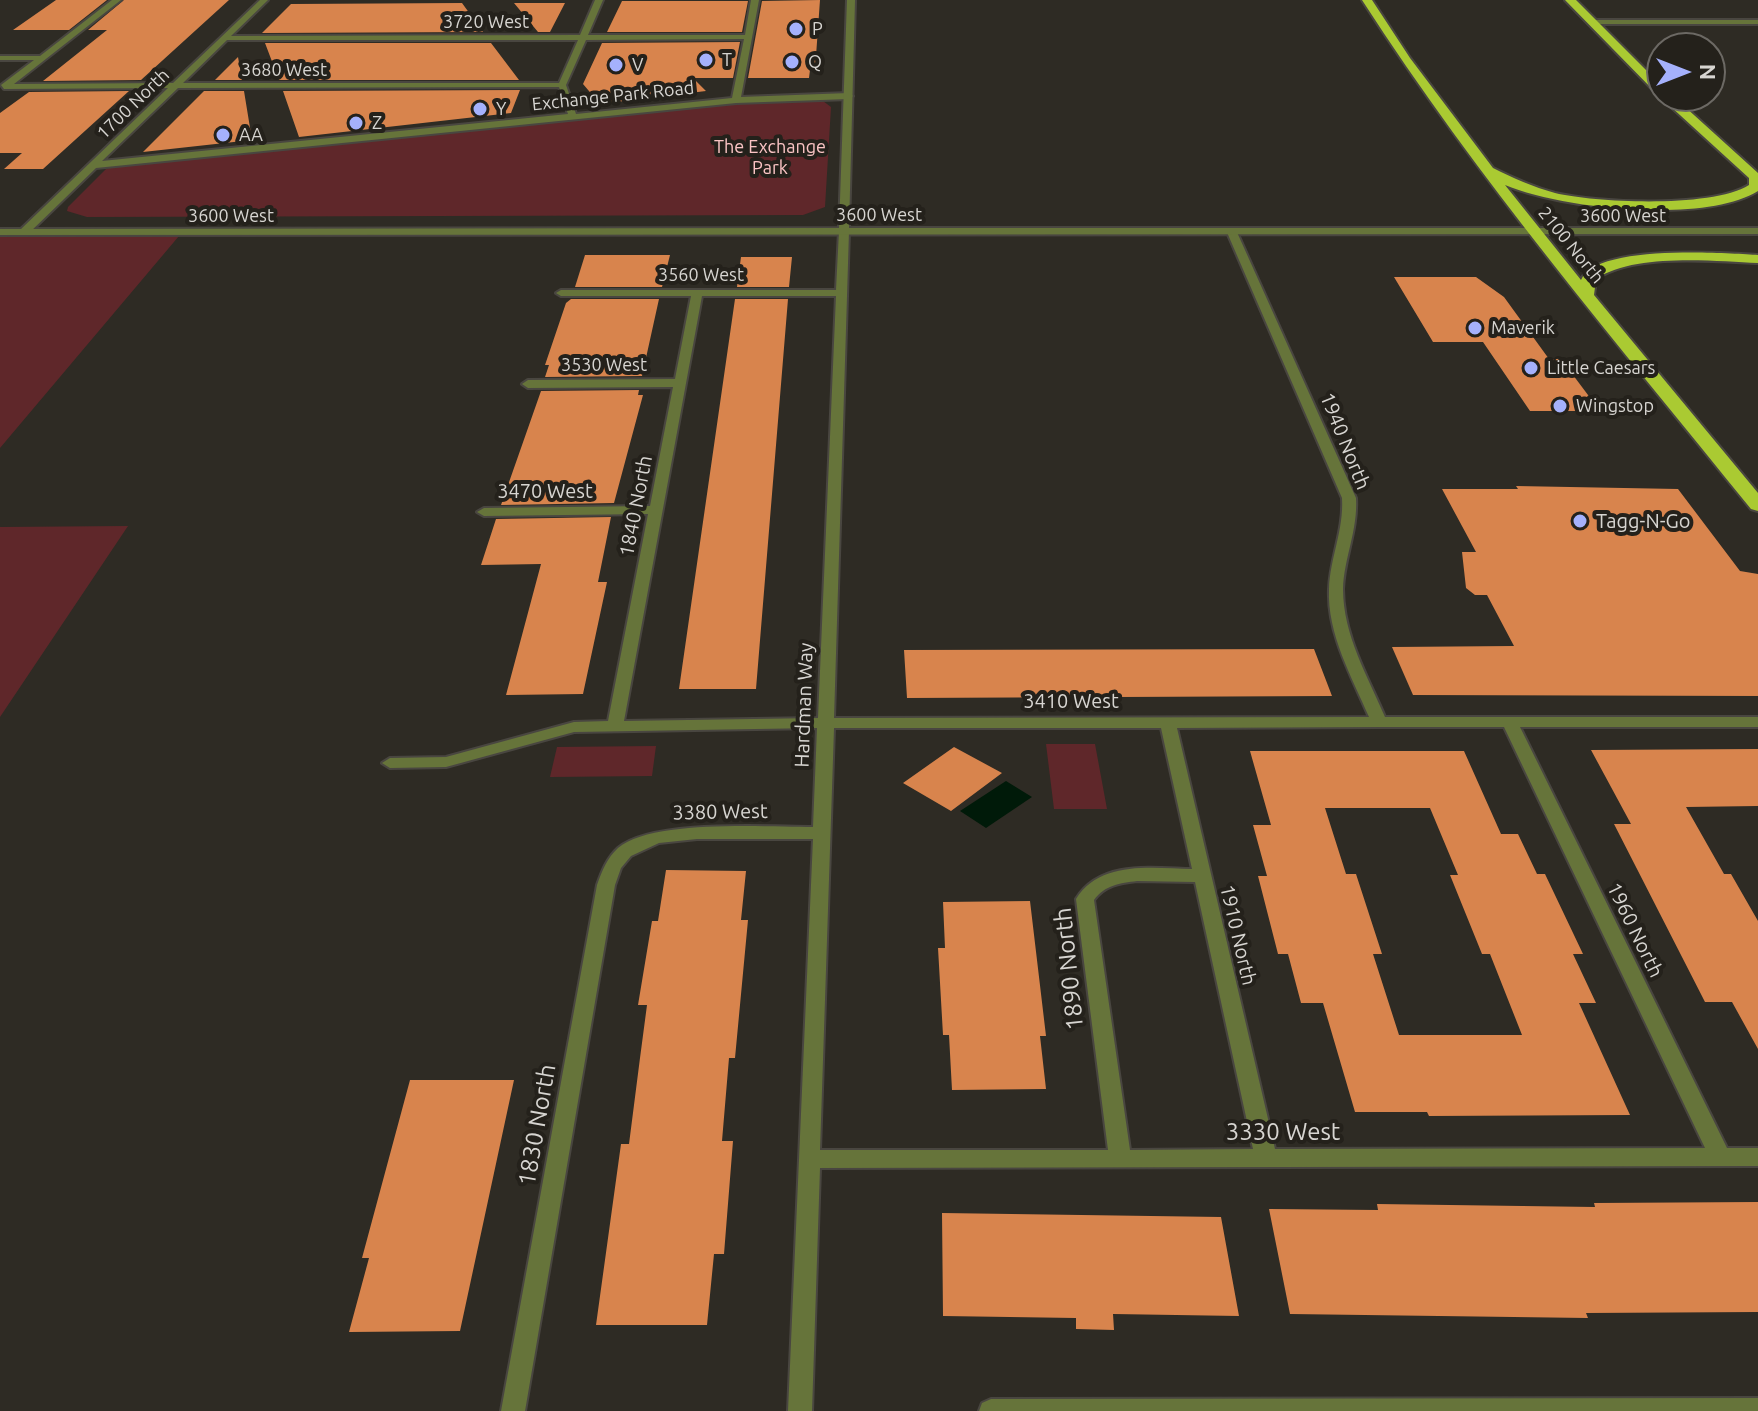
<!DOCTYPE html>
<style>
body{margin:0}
#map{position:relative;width:1758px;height:1411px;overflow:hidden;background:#2e2b24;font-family:Ubuntu,sans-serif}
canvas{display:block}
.north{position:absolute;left:1646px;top:32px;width:80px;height:80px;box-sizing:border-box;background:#24211b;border:2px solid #6c6964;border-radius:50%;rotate:90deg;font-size:22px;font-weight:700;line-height:32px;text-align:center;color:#d7d5d1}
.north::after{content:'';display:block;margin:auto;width:28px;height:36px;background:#a5b1fc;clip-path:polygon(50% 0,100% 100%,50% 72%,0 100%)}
</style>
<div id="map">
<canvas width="1758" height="1411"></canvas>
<div class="north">N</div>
</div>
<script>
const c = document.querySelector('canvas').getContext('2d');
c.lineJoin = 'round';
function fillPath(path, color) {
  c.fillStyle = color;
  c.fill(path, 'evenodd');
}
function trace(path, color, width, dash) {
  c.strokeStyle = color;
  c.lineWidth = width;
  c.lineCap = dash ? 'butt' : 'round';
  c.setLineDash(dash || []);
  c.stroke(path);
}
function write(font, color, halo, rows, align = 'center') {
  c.font = font + ' Ubuntu,sans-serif';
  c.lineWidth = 8;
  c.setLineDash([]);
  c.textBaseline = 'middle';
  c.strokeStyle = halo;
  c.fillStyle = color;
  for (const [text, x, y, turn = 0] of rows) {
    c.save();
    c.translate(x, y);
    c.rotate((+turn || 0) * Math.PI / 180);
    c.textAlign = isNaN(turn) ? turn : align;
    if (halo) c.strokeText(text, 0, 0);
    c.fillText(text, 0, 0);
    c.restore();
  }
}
const green = new Path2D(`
 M810,100l13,1 8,6 -6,100 -22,8 -716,2 -20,-6 1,-4 38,-38 11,-5 597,-60z
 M0,236h179l-179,212z
 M128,526l-128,191v-190z
 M1046,744h49l12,65h-53z
 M656,746l-4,30 -102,1 7,-30z`);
const water = new Path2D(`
 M1006,781l26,16 -46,31 -26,-17z`);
const building = new Path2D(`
 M56,0h51l-38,30h-56z
 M124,0h105l-88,80 -98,1 64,-51h-19z
 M820,0l-5,70h-5l-1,8h-61l14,-77z
 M622,1h126l-6,31h-135z
 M462,3l21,29 -221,1 29,-29z
 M514,3h51l-15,29h-12z
 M740,42l-7,36h-40l13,13 -106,13 -17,-20 19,-41z
 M265,43h226l28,37h-240z
 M238,57l4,23h-27z
 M520,90l-9,23 -212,24 -16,-46z
 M129,91l-86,78h-39l18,-16h-22v-40l29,-21z
 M204,91h40l8,49 -109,12z
 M585,255h85l-8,32h-87z
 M741,257h51l-3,30h-52z
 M1394,277h82l28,20 45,62h12l39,52h-70l-47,-69h-50z
 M571,299h88l-17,77 -97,1 4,-12h-4l21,-62z
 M735,299h53l-32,390h-77z
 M639,390l-1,5h5l-29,108 -113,2 40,-114z
 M1516,486l162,3 62,82 18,3v122l-345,-1 -21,-48 122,-1 -27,-51h-12l-9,-7 -4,-36h14l-34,-63h76z
 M611,517l-13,65h9l-24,112 -77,1 35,-131 -60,1 15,-46z
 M1314,649l18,47 -425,2 -3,-48z
 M954,747l48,26 -51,38 -48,-28z
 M1758,749v57l-72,1 38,67h7l27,47v128l-26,-47h-27l-91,-178h17l-40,-74z
 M1250,751h214l37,83h17l19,40h8l38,80h-10l23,49h-17l51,112 -201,1 -2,-4h-72l-32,-109h-22l-13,-49h-10l-20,-78h9l-14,-51h18zM1325,808h105l28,67h-8l32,79h8l32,81h-123l-26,-81h9l-26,-80h-10z
 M666,870l80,1 -5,49h7l-13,138h-6l-7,83h11l-9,113h-10l-7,71h-111l25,-181h8l11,-86 7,-53h-9l14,-84h6z
 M1030,901l16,135h-6l6,53 -94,1 -3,-55h-6l-5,-87h7l-2,-46z
 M410,1080h104l-54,251 -111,1 20,-74h-7z
 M1758,1202v110l-172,1 2,5 -298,-4 -21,-105 109,1 -1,-6 218,3 -1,-4z
 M942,1213l279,4 18,99 -126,-2 1,16 -38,-1v-11l-133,-2z`);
const minor = new Path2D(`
 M112,0h9l-107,84 159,-1 87,-83h8l-37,36 349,-1 15,-35h8l-15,35h157l6,-35h8l-18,97 108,-4 4,3 -4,3 -113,4 -640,65 -68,66h-8v-4l148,-142 -164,1 -3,-4 33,-25h-34v-4h40zM744,39l-12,59 -156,16 -10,-29 20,-45zM227,40h351l-19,43h-376zM559,87l9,27 -466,47 76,-73z
 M1592,20h166v4h-169z
 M1227,228l9,2 120,268c2,32 -12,60 -13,91 0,46 25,88 42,128h373v10h-238l207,421h31v18l-938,2 -8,243h-24l25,-572h-116l-38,4 -28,13 -10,12 -6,17 -90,526h-24l96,-526c5,-14 10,-27 21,-37 34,-29 149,-21 195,-21l4,-99 -243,4 -128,35 -56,1 -8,-5 8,-5 56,-1 128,-35 34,-1 40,-207 -164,2 -7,-4 7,-4 166,-2 23,-119 -145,1 -6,-4 6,-4 147,-1 16,-83h-130l-5,-3 5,-3h275l3,-59 5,-3 5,3 -15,487 535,-1c-17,-40 -42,-83 -40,-128 1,-31 15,-59 13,-91l-116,-268zM702,296h134l-18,422 -194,3zM1381,727h123l201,421 -430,1 -98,-421zM834,728h327l31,141c-40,-1 -92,-9 -116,30l32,251h-288zM1137,881l58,1 58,267 -123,1 -36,-250c11,-15 26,-17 43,-19z
 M1758,1398v13h-779l3,-8 9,-4z`);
const tertiary = new Path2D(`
 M847,0h8l-6,228h909v6l-1758,1v-6l839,-1z`);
const trunk = new Path2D(`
 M1362,0h10l38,58 83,110c20,10 40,19 62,25 43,10 157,15 194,-8v-7l-91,-83 -93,-95h11l86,86v10h11l85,77v18c-53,33 -197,18 -253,-6l76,95c15,-36 143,-27 177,-25v8c-45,-2 -124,-10 -162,16l-2,16 164,198v18l-7,-2c-134,-166 -273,-329 -389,-509z`);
const markers = [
 [796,29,8,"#a5b1fc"],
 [706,60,8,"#a5b1fc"],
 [792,62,8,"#a5b1fc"],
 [616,65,8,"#a5b1fc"],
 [480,109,8,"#a5b1fc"],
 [356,123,8,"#a5b1fc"],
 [223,135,8,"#a5b1fc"],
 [1475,328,8,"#a5b1fc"],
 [1531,368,8,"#a5b1fc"],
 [1560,406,8,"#a5b1fc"],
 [1580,521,8,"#a5b1fc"]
];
const farStreetnames = [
 ["3720 West",486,22],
 ["3680 West",284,70],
 ["Exchange Park Road",613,96,-6],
 ["1700 North",133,104,-44],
 ["3600 West",879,215],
 ["3600 West",231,216],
 ["3600 West",1623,216],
 ["2100 North",1571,245,51],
 ["3560 West",701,275],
 ["3530 West",604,365]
];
const farPoinames = [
 ["P",812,29],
 ["T",722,60],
 ["Q",808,62],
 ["V",632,65],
 ["Y",496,109],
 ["Z",372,123],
 ["AA",239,135],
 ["Maverik",1491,328],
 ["Little Caesars",1547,368],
 ["Wingstop",1576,406]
];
const farParknames = [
 ["The Exchange",770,147],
 ["Park",770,168]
];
const streetNames = [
 ["1940 North",1345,441,68],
 ["3470 West",545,491],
 ["1840 North",636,506,-79],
 ["3410 West",1071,701],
 ["Hardman Way",804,705,-88],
 ["3380 West",720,812,-1],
 ["1960 North",1635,930,64],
 ["1910 North",1238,935,77]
];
const poiNames = [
 ["Tagg-N-Go",1596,521]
];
const nearStreetnames = [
 ["1890 North",1069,969,-96],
 ["1830 North",537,1125,-80],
 ["3330 West",1283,1132]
];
fillPath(green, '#5f272a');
fillPath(water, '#001a09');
fillPath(building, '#d8844d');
trace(minor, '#494640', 4);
trace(tertiary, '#494640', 4);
trace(trunk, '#494640', 4);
fillPath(minor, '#66743a');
fillPath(tertiary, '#66743a');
fillPath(trunk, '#aaca32');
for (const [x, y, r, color] of markers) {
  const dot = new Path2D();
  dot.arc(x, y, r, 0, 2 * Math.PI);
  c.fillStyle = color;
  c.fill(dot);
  trace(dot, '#24211b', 3);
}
write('18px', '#d7d5d1', '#24211b', farStreetnames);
write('18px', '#d7d5d1', '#24211b', farPoinames, 'left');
write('18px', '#fac4c4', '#24211b', farParknames);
write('20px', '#d7d5d1', '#24211b', streetNames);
write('20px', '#d7d5d1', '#24211b', poiNames, 'left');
write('24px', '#d7d5d1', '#24211b', nearStreetnames);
</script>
